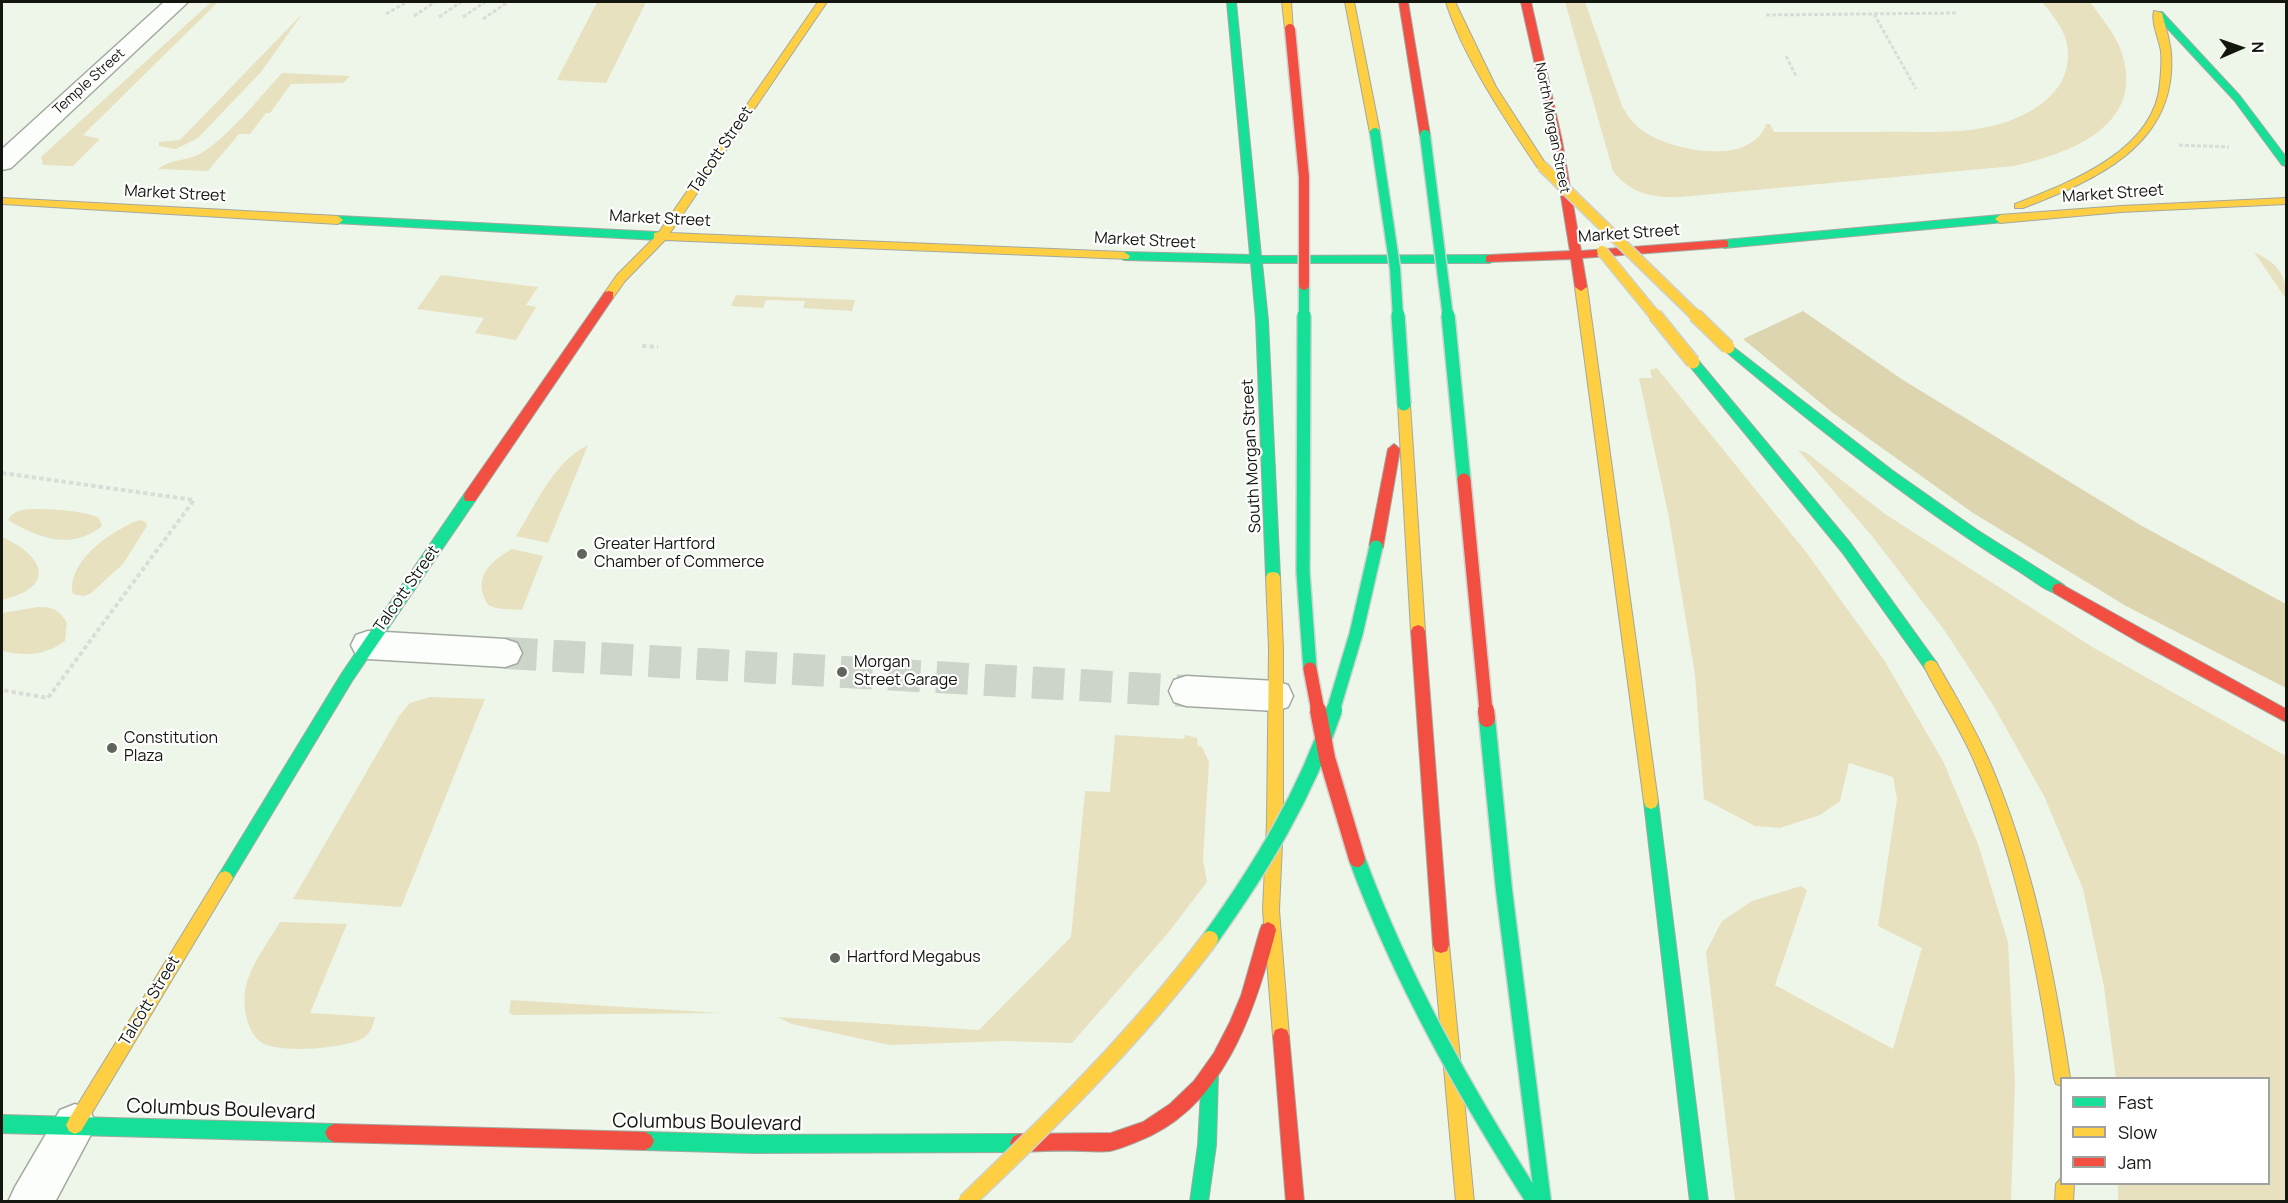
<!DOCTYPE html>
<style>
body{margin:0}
#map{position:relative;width:2288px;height:1203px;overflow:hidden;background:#eef6ea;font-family:Manrope,sans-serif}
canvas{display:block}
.frame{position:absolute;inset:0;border:3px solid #12160f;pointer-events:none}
.legend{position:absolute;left:2060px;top:1077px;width:210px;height:108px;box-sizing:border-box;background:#fff;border:2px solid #a0a29f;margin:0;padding:8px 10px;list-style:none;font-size:18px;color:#12160f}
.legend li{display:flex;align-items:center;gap:12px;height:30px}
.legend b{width:30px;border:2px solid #a0a29f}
.north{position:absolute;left:2210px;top:18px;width:60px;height:60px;-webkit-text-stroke:4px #fff;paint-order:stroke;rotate:88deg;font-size:16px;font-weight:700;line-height:24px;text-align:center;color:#12160f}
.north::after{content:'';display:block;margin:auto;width:21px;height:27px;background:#12160f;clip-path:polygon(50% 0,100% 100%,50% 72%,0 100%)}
</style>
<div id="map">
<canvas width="2288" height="1203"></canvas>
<div class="frame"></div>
<ul class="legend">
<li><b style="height:8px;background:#16e098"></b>Fast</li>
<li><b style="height:8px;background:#ffcf43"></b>Slow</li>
<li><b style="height:8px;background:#f24e42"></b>Jam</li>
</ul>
<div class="north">N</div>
</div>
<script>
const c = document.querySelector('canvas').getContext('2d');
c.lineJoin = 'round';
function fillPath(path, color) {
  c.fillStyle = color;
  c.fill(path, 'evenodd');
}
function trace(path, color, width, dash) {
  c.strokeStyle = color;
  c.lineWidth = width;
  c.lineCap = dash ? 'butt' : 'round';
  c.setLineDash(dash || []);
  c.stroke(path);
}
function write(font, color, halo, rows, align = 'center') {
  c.font = font + ' Manrope,sans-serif';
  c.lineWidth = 4.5;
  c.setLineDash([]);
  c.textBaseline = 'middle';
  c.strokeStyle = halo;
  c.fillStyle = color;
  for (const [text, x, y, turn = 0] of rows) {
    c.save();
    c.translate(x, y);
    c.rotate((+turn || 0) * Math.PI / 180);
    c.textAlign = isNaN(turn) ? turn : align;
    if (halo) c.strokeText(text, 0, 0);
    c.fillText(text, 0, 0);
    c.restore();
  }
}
const green = new Path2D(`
 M211,2h7l-135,133 17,4 -27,27 -30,-1 -2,-8z
 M597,2h49l-40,81 -49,-3z
 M1565,2h20l37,104c6,11 13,20 24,27 29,18 105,34 120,-9h4l4,8c33,0 67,0 100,0 39,-1 80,3 118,-6 42,-10 86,-38 74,-86 -4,-14 -15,-27 -24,-38h48c10,14 23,29 30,46 29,76 -48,105 -106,118l-334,31c-27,1 -49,-3 -67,-26z
 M303,13l-42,59 -63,66 -22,11 -17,-3v-4l21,-2z
 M282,73l68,3 -7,7 -52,1 -21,29h-4l-16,21h-11l-31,37 -50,-2c12,-10 27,-8 40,-14 29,-16 61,-57 84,-82z
 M2254,252c22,11 33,21 32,47z
 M441,275l97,12 -12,18 10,2 -20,33 -41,-7 9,-15 -67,-9z
 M736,295l119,5 -3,11 -49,-3 2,-7 -39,-1 -3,8 -32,-2z
 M1657,368l149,184 78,108 59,101 35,83 30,98 7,140 -4,119h-276l-29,-249 16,-31 30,-20 49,-15 6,4 -32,95 118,64 29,-101 -44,-22 19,-127 -4,-22 -44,-14 -9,38 -20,14 -40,13 -25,-2 -51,-27 -9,-124 -26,-157 -30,-140h13l-2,-8z
 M588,445l-40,98 -32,-7c20,-31 37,-74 72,-91z
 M1798,450l9,3 78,61 209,134 192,108v445h-168v-17h150v-106h-152l-12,-91 -21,-98 -39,-93 -51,-91 -48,-74 -73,-95z
 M41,509c19,1 40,1 58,9l3,8c-31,25 -64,12 -94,-6 6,-12 21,-11 33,-11z
 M139,520l7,2 1,4 -24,38 -33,30 -7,2 -10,-2c-7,-33 40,-64 66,-74z
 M2,537c43,19 55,50 0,63z
 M512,549l31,7 -21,54c-9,-1 -20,0 -29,-3 -5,-1 -7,-5 -9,-10 -9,-23 10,-38 28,-48z
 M38,607c16,0 21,3 29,16l-2,18c-20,15 -40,15 -63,10v-38z
 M430,697l55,2 -84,208 -108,-8 106,-183 11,-13z
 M1115,735l69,4 1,-4 12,3 1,8 4,1 7,15 -6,98 4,22 -39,51 -96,110 -66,-2 -116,4 -98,-21 -15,-7 202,13 92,-93 14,-146 25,1z
 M280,922l67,2 -37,89 65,4c-2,8 -4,15 -10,20 -17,12 -88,17 -104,5 -14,-10 -18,-34 -16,-50 2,-22 24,-51 35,-70z
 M511,1000l210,13 -208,2 -4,-2z`);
const forest = new Path2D(`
 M1803,311l100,69 239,146 144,78v84l-160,-82 -153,-93 -140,-100 -90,-74z`);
const streetTunnel = new Path2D(`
 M505,653l681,38`);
const pathFar1 = new Path2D(`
 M386,14l21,-12
 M1874,14l42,75
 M1766,15l191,-2
 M414,16l21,-14
 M439,17l22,-15
 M463,17l22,-15
 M483,19l25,-17
 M1786,56l10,20
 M2179,145l50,2`);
const path = new Path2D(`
 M642,346l16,1
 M2,473l192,27 -146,198 -46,-8`);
const street = new Path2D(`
 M164,2h24l-177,166 -9,2v-21z
 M368,631l137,8 12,4 5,10 -5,10 -12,4 -137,-8 -12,-4 -5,-10 5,-10z
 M1186,676l90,5 12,4 5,11 -5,11 -12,4 -90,-5 -12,-4 -5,-11 5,-11z
 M75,1104l15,6 6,15 -41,77h-47l7,-15 45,-77z`);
const fast = new Path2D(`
 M1227,2h9l25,254 229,-1 6,4 -6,4h-228l6,57 12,257 -2,4h-10l-2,-4 -10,-257 -5,-57 -127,-3 -6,-4 6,-4 126,3z
 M2156,12h6l78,84 46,61v9l-4,-1 -48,-65 -78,-84z
 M2000,215l4,1v6l-280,26 -5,-4 5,-4z
 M338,216l320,16 5,4 -5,4 -324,-17 -1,-3z
 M1728,343l165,128 84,59 87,55 2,4 -2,4c-13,4 -33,-15 -44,-21 -105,-66 -202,-143 -296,-222l-2,-3z
 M1693,358l4,1 154,185 85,118 2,4 -2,4 -5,2 -5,-2 -84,-118 -153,-187 -2,-3z
 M470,492l6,5 -1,4 -123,180 -122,202 -5,2 -5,-2 -3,-5 3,-5 122,-200 123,-180z
 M1651,795l5,2 2,5 50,400h-18l-46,-400 2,-5z
 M1210,1066l6,2 2,6 -2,71 -8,57h-18l8,-57 4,-71 2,-6z
 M2,1115l332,9 6,3 3,6 -3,6 -6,3 -332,-9z
 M645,1132l108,3 266,-1 6,3 3,6 -3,6 -6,3 -266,1 -108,-3 -6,-3 -3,-6 3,-6z`);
const slow = new Path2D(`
 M818,2h9l-157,231 454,19 6,4 -2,3 -463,-19 -40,41 -12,17h-8l-2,-3 14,-20 37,-37v-5l5,-1z
 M1282,2h9l2,29 -8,-2z
 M1345,2h9l26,131 -5,3 -5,-3z
 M1446,2h9l41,85 51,79 -1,2h-8c-32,-47 -76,-113 -92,-166z
 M2154,11l8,2c3,13 8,27 9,40 7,92 -77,128 -148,155h-8v-4c54,-21 140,-53 145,-121 1,-10 2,-22 1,-32 -2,-12 -10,-28 -7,-40z
 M2,198l336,18 5,4 -5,4 -336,-20z
 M2286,198v6l-165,8 -121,11 -5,-4 5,-4 121,-9z
 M1581,283l6,4 71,515 -2,5 -5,2 -5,-2 -2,-5 -69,-515z
 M1404,400l6,4 15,227 -2,4 -5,2 -5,-2 -2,-4 -13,-227z
 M1273,572l5,1 2,4 3,71v174l-4,88 10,126 -2,6 -6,2 -6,-2 -2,-6 -10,-126 4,-88 2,-174 -3,-71 2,-4z
 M1931,660l5,2c19,33 39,66 54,101 43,101 64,207 80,315h-8v8l-6,-2 -2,-6c-16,-107 -36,-215 -79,-315 -14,-34 -35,-64 -51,-97l2,-4z
 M225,871l5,2 3,5 -3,5 -149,248 -6,3 -6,-3 -3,-6 3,-6 151,-246z
 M1441,937l6,2 2,6 25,257h-18l-23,-257 2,-6z
 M2062,1177v7h12l-1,18h-18l1,-18z`);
const jam = new Path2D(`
 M1399,2h9l22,133 -5,3 -5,-3z
 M1521,2h10l31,139 19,110 143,-11 4,1v6l-146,11 5,29 -6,4 -6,-4 -4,-28 -85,3v-6l4,-1 80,-4 -18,-110z
 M609,291l4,1v6l-138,203h-10l-1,-4 1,-4 140,-201z
 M1394,444l6,5 -17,98 -2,4h-10l-2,-4 19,-98z
 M2059,583l227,126v13l-151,-82 -81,-47 -2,-4 2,-4z
 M1418,625l5,2 2,4 24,314 -2,6 -6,2 -6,-2 -2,-6 -22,-314 2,-4z
 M1268,922l6,3 2,5c-21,82 -53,180 -140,212 -8,3 -17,7 -26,9 -9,1 -18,0 -27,0 -21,-1 -43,0 -64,1l-6,-3 -3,-6 3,-6 6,-3 92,-1 32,-11 27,-18 24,-23 20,-28 16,-31 11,-26 19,-66 2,-5z
 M1281,1028l6,2 2,6 15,166h-18l-13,-166 2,-6z
 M334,1124l311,8 6,3 3,6 -3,6 -6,3 -311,-8 -6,-3 -3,-6 3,-6z`);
const fastBridgeFar2 = new Path2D(`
 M1375,133l20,135 3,49
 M1425,135l23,182
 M1304,317v-32`);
const fastBridgeFar1 = new Path2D(`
 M1304,315l-1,257 7,97
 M1398,315l6,89
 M1448,315l16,165
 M1333,711l23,-77 20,-87`);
const fastBridge = new Path2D(`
 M1487,719l17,171 39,312
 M1357,859c45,122 108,233 178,343
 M1210,939c51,-71 96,-145 124,-229`);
const slowBridgeFar2 = new Path2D(`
 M1542,166l155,151
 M1602,251l54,66`);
const slowBridgeFar1 = new Path2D(`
 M1655,315l38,47
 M1695,315l33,32`);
const slowBridge = new Path2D(`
 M966,1202c87,-83 172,-167 244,-263`);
const jamBridgeFar2 = new Path2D(`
 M1290,29l14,148v108`);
const jamBridgeFar1 = new Path2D(`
 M1464,480l22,231
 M1310,669l8,42`);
const jamBridge = new Path2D(`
 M1318,710l9,48 30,101
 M1486,710l1,9`);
const markers = [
 [582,554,6,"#5f645c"],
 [842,672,6,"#5f645c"],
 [112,748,6,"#5f645c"],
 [835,958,6,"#5f645c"]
];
const farStreetnames = [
 ["Temple Street",89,82,-42],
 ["North Morgan Street",1552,128,79]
];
const streetNames = [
 ["Talcott Street",721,150,-56],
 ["Market Street",175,194,3],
 ["Market Street",2113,194,-4],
 ["Market Street",660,219,3],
 ["Market Street",1629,234,-4],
 ["Market Street",1145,241,3],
 ["South Morgan Street",1252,456,-93],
 ["Talcott Street",407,589,-55],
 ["Talcott Street",150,1001,-59]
];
const poiNames = [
 ["Greater Hartford",594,545],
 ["Chamber of Commerce",594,563],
 ["Morgan",854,663],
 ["Street Garage",854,681],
 ["Constitution",124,739],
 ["Plaza",124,757],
 ["Hartford Megabus",847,958]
];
const nearStreetnames = [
 ["Columbus Boulevard",221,1110,2],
 ["Columbus Boulevard",707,1123,1]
];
fillPath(green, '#e7e1bf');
fillPath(forest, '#ddd5b0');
trace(streetTunnel, '#cdd4c9', 32, [32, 16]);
trace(street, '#a3a9a0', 3);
trace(fast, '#a3a9a0', 2);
trace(slow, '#a3a9a0', 2);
trace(jam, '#a3a9a0', 2);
trace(pathFar1, '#dadcd8', 3, [4, 2]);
trace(path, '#dadcd8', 4, [4.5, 3]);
fillPath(street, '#fcfefc');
fillPath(fast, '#16e098');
fillPath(slow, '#ffcf43');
fillPath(jam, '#f24e42');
trace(fastBridgeFar2, '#ced2cc', 13, []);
trace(fastBridgeFar1, '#ced2cc', 16, []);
trace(fastBridge, '#ced2cc', 19, []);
trace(slowBridgeFar2, '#ced2cc', 13, []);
trace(slowBridgeFar1, '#ced2cc', 16, []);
trace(slowBridge, '#ced2cc', 19, []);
trace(jamBridgeFar2, '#ced2cc', 13, []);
trace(jamBridgeFar1, '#ced2cc', 16, []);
trace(jamBridge, '#ced2cc', 19, []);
trace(fastBridgeFar2, '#16e098', 10);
trace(fastBridgeFar1, '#16e098', 13);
trace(fastBridge, '#16e098', 16);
trace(slowBridgeFar2, '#ffcf43', 10);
trace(slowBridgeFar1, '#ffcf43', 13);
trace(slowBridge, '#ffcf43', 16);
trace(jamBridgeFar2, '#f24e42', 10);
trace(jamBridgeFar1, '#f24e42', 13);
trace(jamBridge, '#f24e42', 16);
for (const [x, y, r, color] of markers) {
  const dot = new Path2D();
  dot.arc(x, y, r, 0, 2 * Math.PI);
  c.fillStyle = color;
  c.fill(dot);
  trace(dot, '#fff', 2);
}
write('14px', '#12160f', '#fff', farStreetnames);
write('16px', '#12160f', '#fff', streetNames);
write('16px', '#12160f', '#fff', poiNames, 'left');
write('20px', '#12160f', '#fff', nearStreetnames);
</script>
